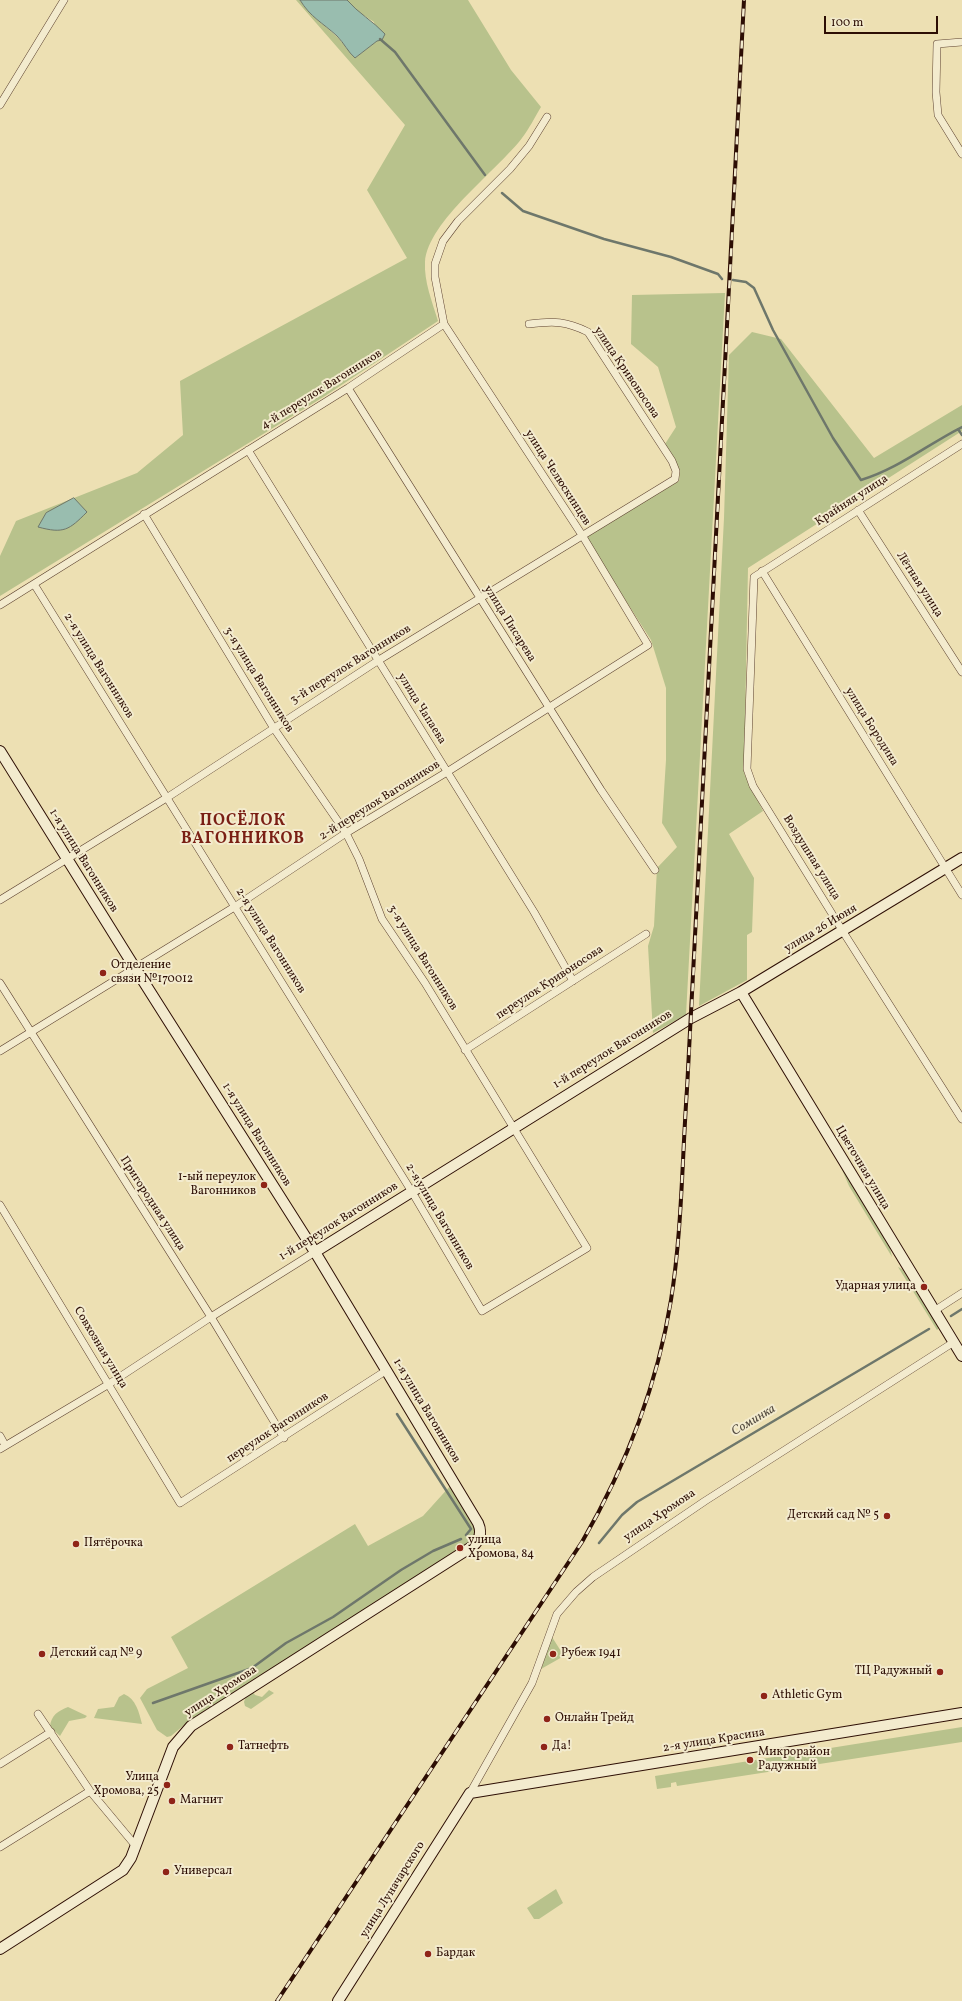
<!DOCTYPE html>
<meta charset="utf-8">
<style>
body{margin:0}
#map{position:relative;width:962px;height:2001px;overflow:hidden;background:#ede0b3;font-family:Vollkorn,serif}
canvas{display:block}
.scale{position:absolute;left:824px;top:16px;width:114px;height:18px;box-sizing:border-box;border:2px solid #2d0e04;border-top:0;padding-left:5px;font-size:12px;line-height:14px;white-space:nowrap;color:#2d0e04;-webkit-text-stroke:3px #f3ebce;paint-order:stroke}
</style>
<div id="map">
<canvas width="962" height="2001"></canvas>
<div class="scale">100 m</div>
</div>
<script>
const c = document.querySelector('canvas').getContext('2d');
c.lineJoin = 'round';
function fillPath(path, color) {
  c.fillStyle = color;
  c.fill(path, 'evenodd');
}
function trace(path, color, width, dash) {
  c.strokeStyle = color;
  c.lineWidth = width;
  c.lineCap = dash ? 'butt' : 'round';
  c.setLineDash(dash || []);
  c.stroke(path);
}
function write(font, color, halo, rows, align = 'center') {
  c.font = font + ' Vollkorn,serif';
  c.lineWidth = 4;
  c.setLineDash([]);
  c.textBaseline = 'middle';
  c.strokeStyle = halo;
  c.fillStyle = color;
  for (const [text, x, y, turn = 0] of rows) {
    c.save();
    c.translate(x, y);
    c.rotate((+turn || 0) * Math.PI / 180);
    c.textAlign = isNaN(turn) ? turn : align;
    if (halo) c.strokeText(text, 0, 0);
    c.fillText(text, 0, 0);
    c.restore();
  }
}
const green = new Path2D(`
 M296,0h4c10,17 23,23 36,36 8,7 12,16 19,22l22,-17 -3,-19 -20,-13 -7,-9h121l43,70 30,37c-6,10 -12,22 -19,31 -25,33 -94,83 -97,124 -1,20 7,39 13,59l-113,75 -325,200v-40l16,-35 121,-48 46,-38 -3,-54 227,-123 -40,-68 38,-65z
 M725,293l-39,722 -33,18 -5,-87 6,-20 3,-58 20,-21 -15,-24 4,-63v-72l-15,-48 -66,-103 94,-56 1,-10 -15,-27 11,-17 -18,-60 -27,-23 1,-49z
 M752,332l29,7 93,119 88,-53v26l-214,137 -4,205 19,38 -34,23 25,44 -2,54 -5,3v45l-48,26 25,-488 5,-163z
 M840,1165l50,83 2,9 -43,-71z
 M898,1267l4,2 37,59 -2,2z
 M451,1485l24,40c2,9 -2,13 -8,20l-277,175 -19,16 -4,1 -10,-7 -17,-32 7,-9 41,-21 -17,-31 184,-113 13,22 55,-30z
 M552,1637l12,19 -23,13z
 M269,1690l5,3 -23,16 -6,-3 -1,-4 2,-6 7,-4 2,3 7,2z
 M124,1694c12,5 15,18 18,30l-48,-6 4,-9 16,-2 5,-10z
 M68,1707l19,9 -2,2 -16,3 -9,15 -10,-9c1,-12 8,-16 18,-20z
 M962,1727v15l-285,44 -1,-4 -5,1v4l-14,2 -2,-13z
 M556,1889l7,14 -24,16h-5l-7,-11z`);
const water = new Path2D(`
 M300,0h47c11,13 26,21 38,34l-3,6 -5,1 -22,17c-7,-6 -11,-15 -18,-22 -14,-13 -27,-19 -37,-36z
 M74,498l13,14c-18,18 -23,22 -49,15l8,-14z`);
const stream = new Path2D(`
 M380,39l15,13 90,123
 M502,193l21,18 81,28 67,18 47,17 4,5
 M733,280l13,2 8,6 19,42 60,108 28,42c37,-11 67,-36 101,-53
 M958,429l4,6
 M951,1316l11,-7
 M397,1414l74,115 -5,6
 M599,1543l23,-28 15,-13 292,-173
 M153,1703l99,-35 34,-25 47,-26 68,-47 32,-19 28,-12`);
const street = new Path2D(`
 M962,42l-25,2 -1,48 2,23 24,39
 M0,105l64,-105
 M348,388l253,402 54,80
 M962,444l-208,133 -7,192 6,17 94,152 115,181
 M248,450l286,462 39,69
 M858,510l104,162
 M762,571l200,324
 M34,584l378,608 70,119 105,-63 -162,-265 -43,-64 -23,-60 -13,-26 -73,-106 -129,-213
 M0,605l348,-217 96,-64
 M0,900l168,-103 211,-137 296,-181 1,-8 -4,-10 -84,-129c-22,-11 -34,-11 -59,-8
 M0,983l211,334 73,121
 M465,1050l181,-116
 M0,1051l236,-145 110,-73 101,-61 201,-127 -66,-110 -138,-211 -9,-47v-13l8,-23 15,-20 52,-52 19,-23 18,-29
 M0,1205l180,298 207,-133
 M934,1311l28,-18
 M0,1436l5,9
 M0,1449l109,-65 102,-67 104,-65
 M38,1714l52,77 45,54
 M0,1764l51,-32
 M470,1793l62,-110 25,-69 19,-22 17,-15 112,-76 249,-159
 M0,1847l90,-56`);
const secondary = new Path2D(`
 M0,751l135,217 180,284 163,271c4,9 2,17 -5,23l-282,180 -18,21 -42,111 -8,12 -123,79
 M741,992l221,364
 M315,1252l376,-234 50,-26 221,-134
 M338,2001l132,-208 492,-80`);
const rail = new Path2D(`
 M277,2001l305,-459c44,-76 75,-155 89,-242 11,-69 11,-141 16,-211 6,-102 11,-204 16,-306 14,-261 28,-522 41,-783`);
const markers = [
 [103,973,4,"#8f2418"],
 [264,1185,4,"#8f2418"],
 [924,1287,4,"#8f2418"],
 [887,1516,4,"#8f2418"],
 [76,1544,4,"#8f2418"],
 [460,1548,4,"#8f2418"],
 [42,1654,4,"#8f2418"],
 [553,1654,4,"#8f2418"],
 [940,1672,4,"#8f2418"],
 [764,1696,4,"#8f2418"],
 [547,1719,4,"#8f2418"],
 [230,1747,4,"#8f2418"],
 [544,1747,4,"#8f2418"],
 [750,1760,4,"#8f2418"],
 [167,1785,4,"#8f2418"],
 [172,1801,4,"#8f2418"],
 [166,1872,4,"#8f2418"],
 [428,1954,4,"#8f2418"]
];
const streetNames = [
 ["улица Кривоносова",626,373,56],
 ["4-й переулок Вагонников",322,390,-32],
 ["улица Челюскинцев",557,478,57],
 ["Крайняя улица",852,501,-33],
 ["Лётная улица",919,585,57],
 ["улица Писарева",509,624,58],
 ["3-й переулок Вагонников",351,665,-32],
 ["2-я улица Вагонников",98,666,58],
 ["3-я улица Вагонников",258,680,58],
 ["улица Чапаева",421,709,58],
 ["улица Бородина",871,727,58],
 ["2-й переулок Вагонников",380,801,-32],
 ["Воздушная улица",811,858,58],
 ["1-я улица Вагонников",83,861,58],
 ["улица 26 Июня",821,929,-31],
 ["2-я улица Вагонников",270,941,58],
 ["3-я улица Вагонников",422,958,58],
 ["переулок Кривоносова",550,983,-33],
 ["1-й переулок Вагонников",613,1050,-32],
 ["1-я улица Вагонников",256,1135,58],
 ["Цветочная улица",862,1168,59],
 ["Пригородная улица",152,1204,57],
 ["2-я улица Вагонников",439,1217,59],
 ["1-й переулок Вагонников",339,1222,-32],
 ["Совхозная улица",100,1348,59],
 ["1-я улица Вагонников",426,1411,59],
 ["переулок Вагонников",278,1428,-33],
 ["улица Хромова",660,1516,-34],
 ["улица Хромова",221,1692,-33],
 ["2-я улица Красина",714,1741,-9],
 ["улица Луначарского",393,1890,-58]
];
const poiNames = [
 ["Отделение",111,966],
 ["связи №170012",111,980],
 ["1-ый переулок",256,1178,"right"],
 ["Вагонников",256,1192,"right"],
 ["Ударная улица",916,1287,"right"],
 ["Детский сад № 5",879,1516,"right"],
 ["улица",468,1541],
 ["Хромова, 84",468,1555],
 ["Пятёрочка",84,1544],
 ["Детский сад № 9",50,1654],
 ["Рубеж 1941",561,1654],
 ["ТЦ Радужный",932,1672,"right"],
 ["Athletic Gym",772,1696],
 ["Онлайн Трейд",555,1719],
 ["Татнефть",238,1747],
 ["Да!",552,1747],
 ["Микрорайон",758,1753],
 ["Радужный",758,1767],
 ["Улица",159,1778,"right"],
 ["Хромова, 25",159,1792,"right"],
 ["Магнит",180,1801],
 ["Универсал",174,1872],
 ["Бардак",436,1954]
];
const waterNames = [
 ["Соминка",754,1421,-31]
];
const districtNames = [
 ["ПОСЁЛОК",243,822],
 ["ВАГОННИКОВ",243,840]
];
fillPath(green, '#b8c28c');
fillPath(water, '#99bdaf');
trace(water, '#6e776b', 1);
trace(stream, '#6e776b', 2.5);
trace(street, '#5d4230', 8);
trace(secondary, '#2d0e04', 12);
trace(street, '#f3ebce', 7);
trace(secondary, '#f3ebce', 10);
trace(rail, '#2d0e04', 4);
trace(rail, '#f3ebce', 2.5, [8]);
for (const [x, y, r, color] of markers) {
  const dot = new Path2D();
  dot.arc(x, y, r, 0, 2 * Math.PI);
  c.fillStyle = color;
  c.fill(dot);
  trace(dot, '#f3ebce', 1.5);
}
write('12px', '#2d0e04', '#f3ebce', streetNames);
write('12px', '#2d0e04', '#f3ebce', poiNames, 'left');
write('italic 13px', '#534b40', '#f3ebce', waterNames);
c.letterSpacing = '1px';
write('bold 16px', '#7a1f14', '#f3ebce', districtNames);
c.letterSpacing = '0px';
</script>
